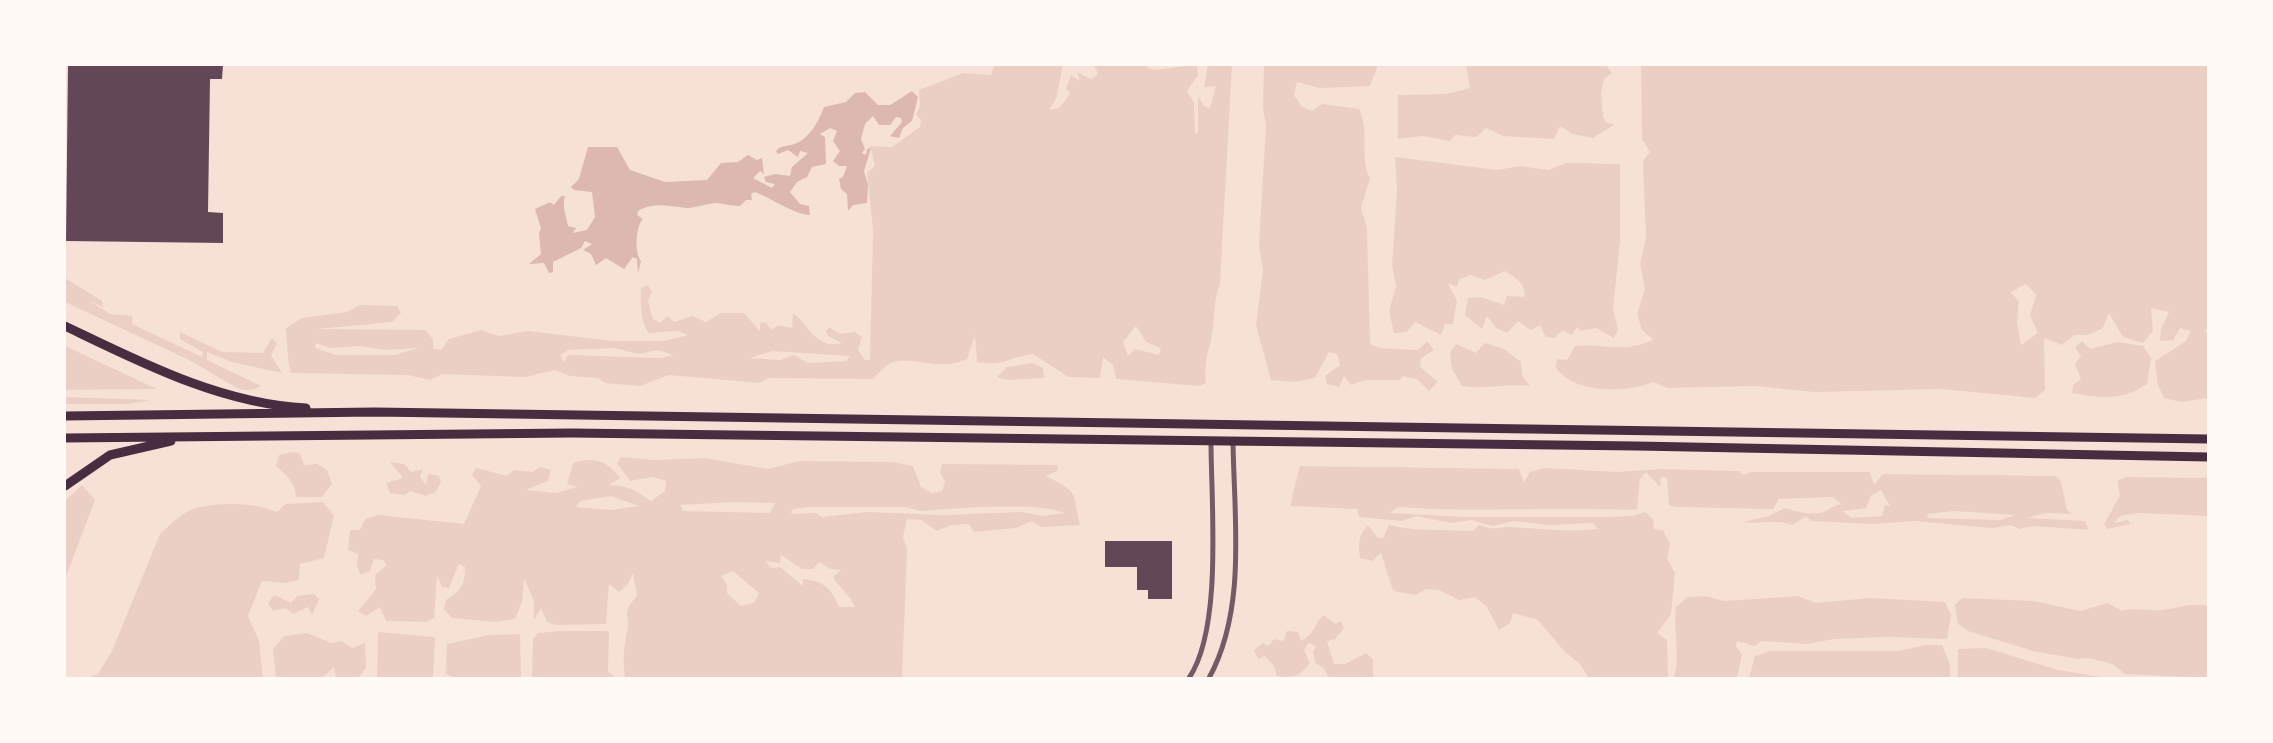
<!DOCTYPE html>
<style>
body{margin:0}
#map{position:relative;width:2273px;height:743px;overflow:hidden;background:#f7e1d7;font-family:Barlow,sans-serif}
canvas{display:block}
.frame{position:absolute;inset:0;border:66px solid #fffaf5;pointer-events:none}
</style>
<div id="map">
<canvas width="2273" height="743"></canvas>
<div class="frame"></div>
</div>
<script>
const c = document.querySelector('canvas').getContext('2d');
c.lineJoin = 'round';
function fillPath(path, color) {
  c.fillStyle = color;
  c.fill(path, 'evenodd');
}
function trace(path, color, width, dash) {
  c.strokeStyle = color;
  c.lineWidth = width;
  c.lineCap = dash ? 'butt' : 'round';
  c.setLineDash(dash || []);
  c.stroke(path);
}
const green = new Path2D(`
 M994,65h69l-7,34 -7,11 10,-2 11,-14 -4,-6 5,-13 9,6 -3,-9 14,7 7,-5 -4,-9h50l9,5 40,-5 4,1 1,9 -11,16 7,11 1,32 3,-2v-36l6,10 6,2 6,-22 -12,1 4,-22h24l-12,218c-6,16 -5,27 -7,44 -2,24 -10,28 -7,56l-7,3 -83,-7 -3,-14 -10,-8 -3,21 -31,-1 -36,-23c-24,3 -29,13 -56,8l-2,-27 -8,24c-29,14 -59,-6 -78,5 -6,4 -12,11 -17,15l-104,-1 -8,5 -91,-8 -29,11 -35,-3 -7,-5 -28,-2 -15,-6 -30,7 -83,-3 -12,6 -22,-5 -117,-2c-5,-16 -2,-28 -6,-44l17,-11 45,-6 13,-7 37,1 4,7 -9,9 -75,7 109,1 7,10v9l8,1 8,-11 32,-9 18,6 29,-5 85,10h51l24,-6 -11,-4 -28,2c-8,-10 -9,-32 -8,-45l7,-3 4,7 -4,9 5,18 7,4 7,-7 7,6 18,-6 14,6 15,-9h23l16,18v-8l5,-1 7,8 6,-5 14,3 1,-14c12,4 21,37 49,29l-14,-7 -2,-5 3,-4 11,7 15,-2 7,5 -4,13 7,10h5l3,-130 -6,-57 8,-7 -5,-20 22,1 28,-20 1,-6 -5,-7 4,-8 -1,-16 44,-17 28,2zM1136,326l10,16 15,6 -2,7 -24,-6 -7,7 -5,-14zM316,343l15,5 30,-2 24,4 33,-2 -23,7h-59l-21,-7zM614,348l25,6 19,-4 15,5 -12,3 -93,-3 -4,7 -4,-7 9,-5zM772,351l78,5 -4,5 -38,2 -14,-8 -14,5 -30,-2z
 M1264,65h114l-8,21 -51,2 -22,-6 -3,13 7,11 11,5 10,-7 37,5c11,22 0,48 11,69l-9,30 6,20 3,116 11,4 37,2 9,-9 7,9 -13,8 -1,9 18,15 -9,9 -12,-12 -14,-3 -3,4h-34l-15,5 -7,-9 -5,11 -12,-3 -2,-8 15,-11 -3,-11 -8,-2 -14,26 -22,4 -22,-2 -15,-55 7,-55 -4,-25 7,-120 -3,-17z
 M1466,65h140l6,8 -8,6 -3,14 2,24 4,6 8,1 -22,14 -21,-4 -12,-8 -6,13 -51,-3 -17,-8 -10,9 -21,-2 -5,6 -27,-5 -25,3v-44l48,-1 24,-6z
 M1641,65h567v263l-4,4h4v66l-27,4 -17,-4 -6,-13 -3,-24 31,-20 5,-10 -11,-3 -7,12 -13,1 1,-12 8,-17 -18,-4 2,23 -10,12 -20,-6 -14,-24 -7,16 -15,6h-13l-12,10 -18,-7 1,52 -10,8 -94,-9 -127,3 -58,-6 -89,2 -13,-6c-27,11 -80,12 -98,-14l1,-9 10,1 8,-14c33,-3 46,8 78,-6l-11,-10 -5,-16 8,-25 -5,-25 6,-26 -3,-77 7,-9 -8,-13zM2026,284l10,11 -6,20 8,18 -17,12 -4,-23 2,-20 -8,-10z
 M1395,157l102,13 23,-4 29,4 17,-7 54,1v77l-7,68 5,21 -4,8 -18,-10 -16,3 -3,-4 -5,8 -10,-5 -7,8 -9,-1 -6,-12 -9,5 -13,-9 -11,12 -11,-5 -9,-12 -5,13 -17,-14 3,-17 13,-1 23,8 3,-9 18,1c0,-14 -9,-19 -20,-26l-20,9 -15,-5 -11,5 -2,7 -9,-4 9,18 -4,23h-8l-4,11 -26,-13 -8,10 -13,1 -5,-22 7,-25 -4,-21 5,-75z
 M65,278l37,23 1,6 -15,-7 22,14 23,2 -1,8 70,33 1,-5 -23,-13v-7l42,20 41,1 9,-15 5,6 -6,11 11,18 -50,-11 -25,-10v8l54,26c-6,4 -13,5 -21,3 -5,-1 -38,-22 -47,-27 -43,-21 -86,-40 -128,-60z
 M2082,341l8,8 27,-7 26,4 8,12 -4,26c-23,17 -48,14 -75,9l1,-8 8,-6 -6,-15 6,-8 -6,-9z
 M1485,343l19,6 17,13 2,15 7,9c-24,-3 -44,4 -68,0l-10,-17 -2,-17 6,-8 20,9z
 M65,346l92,43 -92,1z
 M1033,363l10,5 1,10 -37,2 -10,-3 10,-10z
 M65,397l87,3 -24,4h-63z
 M291,452l9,1 4,12 13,-1 10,6 5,14 -10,13h-26c0,-13 -10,-23 -20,-31l3,-11z
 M621,457l34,3 49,-2 64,11 31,-8 94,1 20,4 8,21 11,6 10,-2 3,-9 -5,-10 2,-8 116,1 -1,6 -11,5c35,18 26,15 34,49l-39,2 -9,-6 -16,7 -42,4 -5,-8 -18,1 -14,6 -16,-11 -14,-1 -4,18 4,12 -5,129h-277c-2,-19 -2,-27 2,-45 4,-18 -7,-19 10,-37l-4,-23 -5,11 -9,8 -10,-8 -3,40 -50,1 -9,-3 -6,-14 -7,12v-19l-10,-22 -2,23 -7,17 -20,3 -43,-4 -8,-9 2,-9c15,-10 19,-15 19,-33l-6,-3 -10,24 -7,-1 -5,-11 -3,42 -8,4 -40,-1 -6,-14 -14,9 -8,-5 18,-22 -1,-14 12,-10 -4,-5 -9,-1 -4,12 -9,4 -4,-9 1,-12 -10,-4 2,-20h10l5,-11 13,-4 86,9 17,-38 -9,-11 4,-7 31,8 7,-6 18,2 9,-5 10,3 -3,11 -22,9 30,3 21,-6 -10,-3 6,-21c21,-7 35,-2 47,15l-11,7c18,0 28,6 42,16l14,-10 1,-10 -14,-4 -22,4 -13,-18zM611,496l28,10 -28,4 -35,-3 4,-6zM733,502l42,1 -5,10 -87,-2 -3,-6zM808,507h98l14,4c32,-2 118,-10 144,2l-21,3 -22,-4 -77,3 -77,-3 -45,5 -6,-4 -25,1 2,-5zM781,555l21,14h11l6,-7 11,7 11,1 -8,7c6,12 18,18 22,30h-16c-8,-19 -15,-26 -36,-28v7l-23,-19 -9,1 -6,-7 15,2zM733,571l26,22 -5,10 -13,3 -14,-13v-8l-6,-9z
 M390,462l14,2 7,8 12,-3 -3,8 6,8 2,-11 11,2 2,6 -5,10 -10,4 -16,-5 -6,4 -14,-2 -4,-10 17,-5z
 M1300,466l219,3 5,13 6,-10 14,-4 73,4 44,-3 78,2 5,4 6,-3h120l4,13 9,-11 172,2 6,5 6,29 5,4 -25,-1 -21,5 59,3 4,9 -56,-4 -13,3 -9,-4 -18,3 -78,-7 -42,3 -62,-3 -5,-5 -13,9c-17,-6 -32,-1 -50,-3l26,-6 16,-8c10,3 24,7 35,5 7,-2 13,-7 21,-9l-8,-7 -54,2 -6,10 -98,-2 -6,-2 -2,-27 -6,-1 -1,10 -14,-15 -6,7 -3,30 -9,1c-77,-3 -153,3 -230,-3l-8,6 76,4h135l31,-1 14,-4 8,9 -1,8 10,1 7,14 -3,14 8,15 -4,41 -14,19 10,7 1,38h-79l-9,-14 -16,-13 -26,-31 -25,-7 -3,10 -11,7 -12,-23 -12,-10 -16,3 -20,-10 -13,-1 -10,6 -23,-4 -12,-38 -9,8 -12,-3c-2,-14 -2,-22 8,-33l9,12 6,2 6,-14c27,7 56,4 84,6l6,-6c16,6 18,2 32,2 30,2 58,5 87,2l-5,-6 -44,2 -35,-4 -21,5 -22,-6 -20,3 -35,-7 -14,5 -43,-4 -2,-8 -67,-3zM1881,490l9,16 -5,-1 -3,11 -31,2 -8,-7 23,-3 5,-12zM1954,511l61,4 -15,5 -72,-2 -1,-4z
 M2126,477l82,1v38l-70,-3 -18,3 -6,7 14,-3 2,4 -22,5 -4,-4 16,-30 -3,-14z
 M82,485l13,15 -30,79v-78z
 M323,502l11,14 -10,42 -24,6 -1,16 -14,3 -23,-2 -14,35 11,25 4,37h-175l10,-4 14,-23 48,-117c10,-9 22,-22 36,-26 25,-6 58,-6 81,4l8,-8z
 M314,594l5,5 -7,16 -4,-8 -15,7 -7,-6 -13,3 -5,-8 6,-8 17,8 6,-7z
 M1705,596l19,5 74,-5 18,7 54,-5 75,4 6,13 -4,24 -60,-2 -53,2 -28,5 -44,-3 -8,5 -17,-5 -1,6 6,7 -5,24h-63c7,-21 -1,-47 2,-71l12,-10z
 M1962,598l71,3 48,10 26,-8 15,8c11,-3 18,-1 29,-1 19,2 37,-9 57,-4v72l-83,-4 -13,-10 -23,-6 -11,1 -45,-8 -65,-20 -10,-7 -3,-19z
 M1324,615l11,9 6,-3 3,7 -9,11 -8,2 7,23h11l21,-11 7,6v19h-44l-5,-10 -8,-4 -3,-11 3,-7 -7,-3 -5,7 6,13c-10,13 -17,16 -33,13l-3,-10 -9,-10 -7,3 -4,-9 9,-7 5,3 6,-7 10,2 3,-10 11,1 3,9c15,-7 13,-19 23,-26z
 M562,631h47l-1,40 7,7h-83l1,-39 5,-6z
 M378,632l57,5 -2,41h-56z
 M307,633l24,10 10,-2 11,7 13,-5 1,25 -8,10h-22l-2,-11 -12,11h-46l-3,-29 11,-13z
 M520,634l1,44h-66l-9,-4 1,-30 42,-9z
 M1926,645h16l8,19v14h-201l6,-22 15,-5h128z
 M1986,648l72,22 49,8h-149v-29z`);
const water = new Path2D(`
 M912,91l6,6 -6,24 -9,7 -4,10 -9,-2 12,-14 -1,-4 -5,-1 -6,8h-11l-6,-9 -8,8 -4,15 4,10 -3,4 4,2 1,-6 4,-1 -7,23 4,14 -1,18 -14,2 -5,6 -1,-17 -6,-5 -2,-10 4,-2 4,-11h-8l-6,-5 7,-10 -7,-10 4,-10 -7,-3 -10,6 5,3 1,27 -14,3 -5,10 -10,5 -7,10 10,12 9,2 1,9c-17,-1 -39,-17 -55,-23l-4,2 1,6h-6l-6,6c-8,0 -15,-2 -22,-3 -5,-1 -23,5 -32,5 -19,-2 -32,-6 -48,3l-1,4 6,4c-7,6 -9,34 -2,42l-3,12 -1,-14 -4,-2 -9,12 -18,-11 -10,7 -5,-11 -8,-4 9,-6 -7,-3 -4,7 -28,14v10l-4,1 -5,-10 -15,1 12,-10 -2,-21 2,-5 -6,-19 15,-7 4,3 7,-9h4c-3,11 1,19 3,30l8,2 -3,5 14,-3 8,-13 -3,-25 -18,-2 -3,-3 8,-8 9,-32h29l13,23 35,12 42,-2 14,-17 17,-1 10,-7 9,5 5,-2 2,16 -4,-3 -7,7 19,10 3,-4 -9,-2 -2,-5 11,-3 15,2 2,-9 16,-14 -8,-2 -2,6 -10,-7 -10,4 -2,-3c5,-6 8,-4 15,-6 16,-3 28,-23 33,-38l22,-5 9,-9 10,-1 13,13h12z`);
const building = new Path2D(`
 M68,65h155l-1,14h-12l-2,133 15,1v30l-157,-2z
 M1105,541h67v58h-24v-9h-11v-23h-32z`);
const minor = new Path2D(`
 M1189,678c34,-50 22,-175 22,-236
 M1209,678c38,-69 25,-160 24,-236`);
const primary = new Path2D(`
 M65,326c75,36 156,78 241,82
 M65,416l310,-4 1833,27
 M65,438l507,-5 1065,13 571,11
 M65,486l45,-31 61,-14`);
fillPath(green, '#ebcfc5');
fillPath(water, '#dcb8b0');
fillPath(building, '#644757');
trace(minor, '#755966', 5);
trace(primary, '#4a2c40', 9);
</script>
